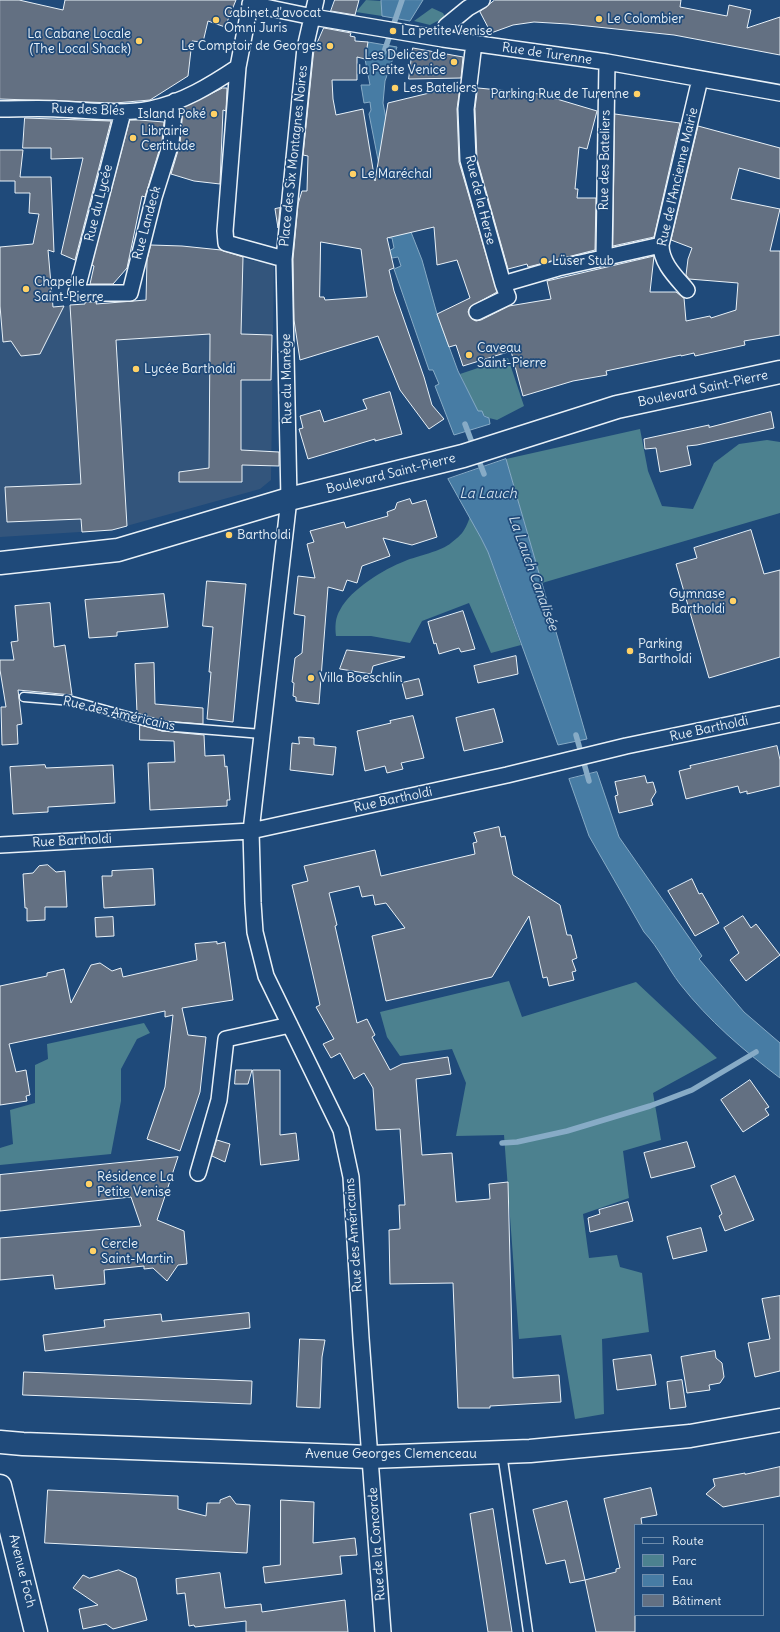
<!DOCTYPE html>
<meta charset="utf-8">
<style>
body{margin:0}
#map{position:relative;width:780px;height:1632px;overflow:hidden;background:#1f4a7a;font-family:Delius,sans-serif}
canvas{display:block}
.legend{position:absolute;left:634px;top:1524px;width:130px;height:92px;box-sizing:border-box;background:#1f4a7a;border:1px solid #6f8dac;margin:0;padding:5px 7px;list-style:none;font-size:12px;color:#e8f1f8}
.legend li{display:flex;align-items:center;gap:8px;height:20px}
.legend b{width:20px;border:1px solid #6f8dac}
</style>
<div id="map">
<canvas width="780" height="1632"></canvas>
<ul class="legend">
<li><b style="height:5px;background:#1f4a7a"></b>Route</li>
<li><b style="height:11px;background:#4c818f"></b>Parc</li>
<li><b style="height:11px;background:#477ca4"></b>Eau</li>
<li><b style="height:11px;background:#637082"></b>Bâtiment</li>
</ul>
</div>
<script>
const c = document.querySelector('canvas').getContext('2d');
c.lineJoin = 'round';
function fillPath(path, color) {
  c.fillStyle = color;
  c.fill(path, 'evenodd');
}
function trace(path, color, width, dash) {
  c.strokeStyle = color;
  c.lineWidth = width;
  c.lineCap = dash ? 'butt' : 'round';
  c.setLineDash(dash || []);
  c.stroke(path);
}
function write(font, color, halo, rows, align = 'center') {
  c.font = font + ' Delius,sans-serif';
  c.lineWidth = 3.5;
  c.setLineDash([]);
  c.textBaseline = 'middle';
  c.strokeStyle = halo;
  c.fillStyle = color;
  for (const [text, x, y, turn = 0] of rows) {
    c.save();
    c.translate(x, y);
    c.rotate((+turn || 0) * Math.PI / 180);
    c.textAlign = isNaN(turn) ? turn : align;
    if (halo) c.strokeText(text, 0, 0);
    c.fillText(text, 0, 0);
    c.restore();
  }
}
const built = new Path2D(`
 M48,242l5,65 93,-7 2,-55 34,1v2l61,4v7l31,5 -3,216 -11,9 -148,41 -112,7v-290z`);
const green = new Path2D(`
 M366,0l15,1 1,15 -26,-4z
 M432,8l11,5 2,4 -15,8 -16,-4z
 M508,358l16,48 -27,14 -8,-2 -11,-6 -18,-38z
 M640,429l8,42 14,35 31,3 21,-46 25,-19 28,-4 13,2v71l-238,70 -36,-124z
 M470,517l18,35 33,93 -30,8 -22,-50 -47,18 -12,22 -39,-7h-35c-1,-9 -1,-18 4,-26 11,-21 44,-41 65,-49 12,-5 37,-10 46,-18 12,-9 14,-13 19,-26z
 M509,981l13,36 114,-35 81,76 -64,35 8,47 -38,11 6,47 -46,16 6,44 28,-3 3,12 22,6 7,59 -47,7 2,75 -29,5 -14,-84 -42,4 -15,-204 -48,1 10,-53 -14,-34 -52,7 -13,-19 -7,-25z
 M144,1023l6,10 -13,6 -16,30v32l-10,53 -111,11v-17l13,-4 -3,-34 25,-7v-38l13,-6 -1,-15z`);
const water = new Path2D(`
 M423,0l-13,21 -28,-5 -1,-16z
 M368,42l29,5 -12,34 -2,22 4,21 24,108 11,28 15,54 21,57 20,40h4l2,5 5,2 1,6 -36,11 -19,-49 4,-2 -6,-14h-4l-35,-101 7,-3 -3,-9 -6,1 -3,-7 5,-3 -2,-10h-3l-6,-53 -14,-71 2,-4 -1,-8 -6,1 -3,-18h9l-5,-26z
 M506,459l81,280 -29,6 -70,-193 -7,-14 -33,-59z
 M597,772l22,65 83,119 -3,3 45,53 36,31v35c-37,-28 -71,-57 -100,-94 -13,-17 -21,-36 -36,-52l-55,-96 -20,-57z`);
const stream = new Path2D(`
 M384,52l18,-52
 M465,424l9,24
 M477,456l7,18
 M576,735l13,46
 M502,1143l15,-1 50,-11 83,-25 42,-16 64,-38`);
const building = new Path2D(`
 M0,0h19l44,10 2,-10h171l-11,27 -17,-6 -5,21 -11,-1 -4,35 -38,24 -35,3 -115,-4z
 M335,0h24l-4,15 -24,-4z
 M495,0h186l-1,7 47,9 2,-11 22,5 -4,18 33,-11v38l-106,-20 -106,-11 -34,-2 -21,3 -22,8 -11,-21z
 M324,28l27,5 -1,3 5,1v4l13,1 -3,17 -8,-2v23h-25l1,19 3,16 27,-6 12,72 13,-78 66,-16h6l-3,22 2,53 38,130 -27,15 -2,5 4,7 4,2 5,-1 28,-14 42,-7 -4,-18 107,-25 -4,36h26l8,6 2,23 24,-5 1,2 25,-8 2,-27 -49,-4 -3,-4 2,-16 4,-11 -21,-8 27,-114 82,22v31l-41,-11 -8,31 49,10 -10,42h10v84l-36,6 1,4 -50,11 -1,-3 -13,3v-1l-75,16 1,4 -34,6 -50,15 -12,-45 -48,15 -7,-21 -7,2 -12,-33 33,-16 -13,-38 -20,5 -3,-38 -47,11 7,30 -5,2 5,21 30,86 8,28 12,14 -15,10 -29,-39 -22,-54 -78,24 -6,-40 -1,-61 5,-55 4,-13h5l1,-35 -5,-1 10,-97 1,-8zM321,242l40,7 6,48 -42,3 -1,-3h-4z
 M413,48l50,9 -2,21 -52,1z
 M223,88h4l-1,23 -3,-1 -3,74 -26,-3 -23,-7 9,-30 3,-36z
 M478,88l62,6 57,17 -10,38 -8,-2 -4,42h3l-1,9h19l-1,52 -67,17 -1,-3 -19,5 -31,-110 -2,-50z
 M615,114l65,9 -26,114 -41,9z
 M25,118l86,3 -36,139 -14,-6 22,-96 -32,1v-11h-28z
 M130,120h9l25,2 -2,19 -17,56 -3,-1 -15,72 -14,16h-23l4,-18 -2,-1z
 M0,150h23l-3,27h31l3,75 -6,-2 5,57 11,-1 -24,48 -19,2 -10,-15 -8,1 -3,-36v-59l33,-3 6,-30 -10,-1 1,-20h-15v-12h-15z
 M280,208l-2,20 -3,-19z
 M151,245l31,1 39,4 22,7 -2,77 31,1 -1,45h-30v70l38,2v14l-37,-1v17h-63v-10l30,-4 1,-134 -94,6 11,186 -15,4 -30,2 -1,-13 -74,3 -2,-35 76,-3 -11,-179 15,-1v-2h12l-1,2 50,-4 1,-40z
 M390,392l12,42 -27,7v-2l-67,20 -9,-30 4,-1 -3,-12 20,-6 4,12 43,-13 -4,-9z
 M771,412l3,16 -77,17 -10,1 4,19 -31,7 -4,-24 -11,1 -1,-10 65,-14v2z
 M410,499l2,5 14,-4 11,37 -25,8 -29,-7 7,18 -28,10 -5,17 -10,-3 -4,11 -15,-4 -9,117 -23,-3v-4l-3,-1 1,-13 -2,-1 3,-24 7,-5 3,-37 -11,-2 4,-38 17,2 -8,-34 7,-2 -4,-11 34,-9 2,6 42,-12 -1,-4 8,-3 2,-6z
 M751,530l13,44 16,-4v87l-71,21 -33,-114 21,-6 -3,-10z
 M207,581l39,3 -13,138 -26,-3 4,-47h-2l4,-45 -10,-1z
 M164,594l4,33 -51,5v4l-28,2 -4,-38z
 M50,603l4,44 11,-2 7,50 -54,-5 4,34 -5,1 1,19 -16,1 -1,-38h5l-6,-37v-10h14l-3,-18 7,-1 -3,-35z
 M463,611l12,38 -14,3 -2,-4 -20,6 -3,-11 -2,1 -6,-22z
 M347,650l58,7 -32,9 -2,8 -31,-5z
 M516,656l2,18 -40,9 -4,-17z
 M154,663l1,41 48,4v16l-39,-3 -27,-8 -2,-49z
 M419,679l4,16 -17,4 -4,-16z
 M494,709l9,33 -39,9 -8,-33z
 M413,716l11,42 -23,5 2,6 -16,4 -2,-7 -20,5 -8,-40 34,-8 -1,-2z
 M140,725l22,6 42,4 1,21 19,-1 1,12 2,-1 3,34h-3v6l-77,4 -2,-47 27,-1 -1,-21 -34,-1z
 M299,737l15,1v7l22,2 -3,28 -43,-5 2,-27 7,1z
 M777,746l3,14v26l-33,8v-3l-7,2 -2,-7 -52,13 -7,-28 12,-3 -1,-2z
 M45,765l1,3 67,-3 2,38 -67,4v5l-35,2 -3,-47z
 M645,776l2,7 6,-1 3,10 -5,8 2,5 -34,8 -4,-17 3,-1 -3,-13z
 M499,827l2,10 4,-1 8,39 47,30 7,30h4l6,23 -5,2 4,11 -4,1 2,8 -25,6 -2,-9 -4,1 -14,-62 -37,61 -106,24 -14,-65 33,-8 -19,-25 -11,2 -2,-10 -11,2 -3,-11 -30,7 8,32 -2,1 22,97 10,-4 8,16 -3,2 18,33 12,-6 46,-7 3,17 -35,5 6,76 30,-2 4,49 34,-3 -1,-15 19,-2 5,196 46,-3 2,27 -71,4v2h-32l-5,-125 -63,1 -1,-54 11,-1 -1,-24h6l-5,-76 -24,1 -3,-42 -9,-15 -10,6 -14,-26 -9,5 -8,-14 11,-5 -18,-32 4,-2 -28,-120 16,-4 -4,-15 71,-16 6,26 94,-22 -2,-11 4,-1 -3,-9z
 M48,865l8,7 9,-1 2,36h-22v13l-18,1v-13h-2l-2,-34 10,-1 6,-7z
 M153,869l2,36 -51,3 -2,-32h10v-5z
 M692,879l7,15 3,-1 17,30 -24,13 -27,-45z
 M743,916l8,12 5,-4 24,31 -34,26 -16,-21 9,-7 -15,-25z
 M113,917l1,19 -18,1 -1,-19z
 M217,942v2l8,-2 8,58 -51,8 6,27 18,2 -6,55 -20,59 -33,-12 18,-52 8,-72 -8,2v-6l-156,33 7,28 10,-2 4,25 -4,1 1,5 -27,4v-119l47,-10v-3l17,-4 7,34 20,-38 9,-2 12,8 9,-3 2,9 74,-17 -2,-16z
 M236,1070h16l-4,14h-13z
 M253,1070h27v65l16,-2 3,27 -38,5z
 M750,1080l19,27 -4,2 4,6 -26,17 -22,-32z
 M217,1140l13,4 -5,18 -13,-6z
 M687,1142l8,25 -44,11 -7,-25z
 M178,1157l-21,63 27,11 3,33 -9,1 -11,16 -14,-13 -9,1v-3l-40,4 1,14 -50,5 -2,-14 -53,5v-42l141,-12 -10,-29 -131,14v-36z
 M735,1176l19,44 -29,11 -6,-15 3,-2 -11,-28z
 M628,1202l5,19 -43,11 -2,-14 12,-4 -1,-4z
 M701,1228l6,23 -34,8 -6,-22z
 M780,1296v75l-25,6 -7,-34 22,-4 -8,-40z
 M249,1313l1,15 -205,23 -2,-16 62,-8 -1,-7 57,-6 1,7z
 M300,1339l25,1 -3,17 -2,51 -23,-1z
 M715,1351l1,7 6,5 2,14 -4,6 -11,2 1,5 -23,3 -6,-36z
 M651,1355l5,30 -39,5 -4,-30z
 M24,1372l228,9 -1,23 -228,-9z
 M682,1380l4,27 -16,2 -3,-27z
 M780,1467v29l-57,11 -17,-13 9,-8 -2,-7 32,-6v1z
 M651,1488l6,27 -16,3 1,7h-7v107h-39l-11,-52 31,-8v-3l4,-1 -16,-69z
 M48,1490l130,6v13l28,7 1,-13h13v-3l10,-4 6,8 14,1 -3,48 -202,-10z
 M281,1500l33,2 -1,41 42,-5 2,17 -17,1 2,18 -77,9 -2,-16 17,-2z
 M567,1501l18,79 -15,3 -5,-23 -19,4 -13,-54z
 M493,1509l19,123h-24l-18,-118z
 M119,1570l17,8 11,42 -34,9 -7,-5 -23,5 -4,-20 19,-4 -25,-17 10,-13 6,3z
 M220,1573l5,35 36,-4 1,8 83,-12 3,32h-102v-11l-51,6 -1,-2 -5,1 -4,-33 -8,1 -1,-15z`);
const lane = new Path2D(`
 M24,697l48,4 91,25 99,8
 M502,1453l26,179`);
const street = new Path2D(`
 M251,0l-13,67 -13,164 1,12 58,16 21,-211 11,-48
 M250,4l63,13 130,22 164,23 173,31
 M443,39l3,-13 22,-18 14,-8
 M474,43l-8,66 2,51 35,124 55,-16 103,-23
 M0,109c19,0 39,-1 58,0 31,1 61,6 92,0 32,-6 61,-24 88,-42
 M123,112l-47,181h54l24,-96 17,-54 4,-42
 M604,258l3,-196
 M284,259l5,240 -38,332 2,72 2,29 11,44 75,154 10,47 10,161 22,294
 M687,290c-11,-13 -26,-27 -26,-45l39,-166
 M477,312l31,-15 -5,-13
 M0,845l251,-14 256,-56 119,-29 154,-32
 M198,1173l21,-73 7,-61 64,-14`);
const secondary = new Path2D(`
 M0,563l118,-13 171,-51 174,-43 154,-49 163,-35
 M0,1442l23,2 347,13 160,-6 160,-15 90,-16
 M0,1486l36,146`);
const markers = [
 [599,19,4,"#ffd166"],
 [216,20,4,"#ffd166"],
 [393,31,4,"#ffd166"],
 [139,41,4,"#ffd166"],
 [330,46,4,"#ffd166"],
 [454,62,4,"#ffd166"],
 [395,88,4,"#ffd166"],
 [637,94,4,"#ffd166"],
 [214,114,4,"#ffd166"],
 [133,138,4,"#ffd166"],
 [353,174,4,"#ffd166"],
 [544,261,4,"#ffd166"],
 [26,289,4,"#ffd166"],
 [469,355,4,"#ffd166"],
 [136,369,4,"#ffd166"],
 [229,535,4,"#ffd166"],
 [733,601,4,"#ffd166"],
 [630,651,4,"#ffd166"],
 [311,678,4,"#ffd166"],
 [89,1184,4,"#ffd166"],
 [93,1251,4,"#ffd166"]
];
const poiNames = [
 ["Cabinet d'avocat",224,13],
 ["Omni Juris",224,28],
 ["Le Colombier",607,19],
 ["La petite Venise",401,31],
 ["La Cabane Locale",131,34,"right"],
 ["(The Local Shack)",131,49,"right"],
 ["Le Comptoir de Georges",322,46,"right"],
 ["Les Delices de",446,55,"right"],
 ["la Petite Venice",446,70,"right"],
 ["Les Bateliers",403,88],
 ["Parking Rue de Turenne",629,94,"right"],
 ["Island Poké",206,114,"right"],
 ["Librairie",141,131],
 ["Certitude",141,146],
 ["Le Maréchal",361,174],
 ["Lüser Stub",552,261],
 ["Chapelle",34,282],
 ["Saint-Pierre",34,297],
 ["Caveau",477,348],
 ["Saint-Pierre",477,363],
 ["Lycée Bartholdi",144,369],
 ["Bartholdi",237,535],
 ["Gymnase",725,594,"right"],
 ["Bartholdi",725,609,"right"],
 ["Parking",638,644],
 ["Bartholdi",638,659],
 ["Villa Boeschlin",319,678],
 ["Résidence La",97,1177],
 ["Petite Venise",97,1192],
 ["Cercle",101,1244],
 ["Saint-Martin",101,1259]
];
const streetNames = [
 ["Rue de Turenne",547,54,8],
 ["Rue des Blés",88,110,2],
 ["Place des Six Montagnes Noires",294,156,-84],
 ["Rue des Bateliers",605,160,-89],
 ["Rue de l'Ancienne Mairie",678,177,-77],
 ["Rue de la Herse",480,200,76],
 ["Rue du Lycée",99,203,-76],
 ["Rue Landeck",147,223,-75],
 ["Rue du Manège",287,379,-91],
 ["Boulevard Saint-Pierre",703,389,-12],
 ["Boulevard Saint-Pierre",391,474,-14],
 ["Rue des Américains",119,714,13],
 ["Rue Bartholdi",709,729,-12],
 ["Rue Bartholdi",393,800,-12],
 ["Rue Bartholdi",72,841,-3],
 ["Rue des Américains",354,1235,-94],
 ["Avenue Georges Clemenceau",391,1454],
 ["Rue de la Concorde",377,1544,-94],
 ["Avenue Foch",22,1571,76]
];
const waterNames = [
 ["La Lauch",488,494],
 ["La Lauch Canalisée",533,573,70]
];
fillPath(built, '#33557c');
fillPath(green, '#4c818f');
fillPath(water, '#477ca4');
trace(water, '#87abc6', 1);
trace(stream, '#87abc6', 5.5);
fillPath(building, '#637082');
trace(building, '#e8f1f8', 1);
trace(lane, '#e8f1f8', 11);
trace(street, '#e8f1f8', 18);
trace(secondary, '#e8f1f8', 25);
trace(lane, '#1f4a7a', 8);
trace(street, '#1f4a7a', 15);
trace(secondary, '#1f4a7a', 22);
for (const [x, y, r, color] of markers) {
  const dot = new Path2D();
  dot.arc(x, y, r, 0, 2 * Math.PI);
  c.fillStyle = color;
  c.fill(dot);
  trace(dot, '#1f4a7a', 1.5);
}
write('13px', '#e8f1f8', '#1f4a7a', poiNames, 'left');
write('13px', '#e8f1f8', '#1f4a7a', streetNames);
write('italic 14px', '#d0dfeb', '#1f4a7a', waterNames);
</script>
